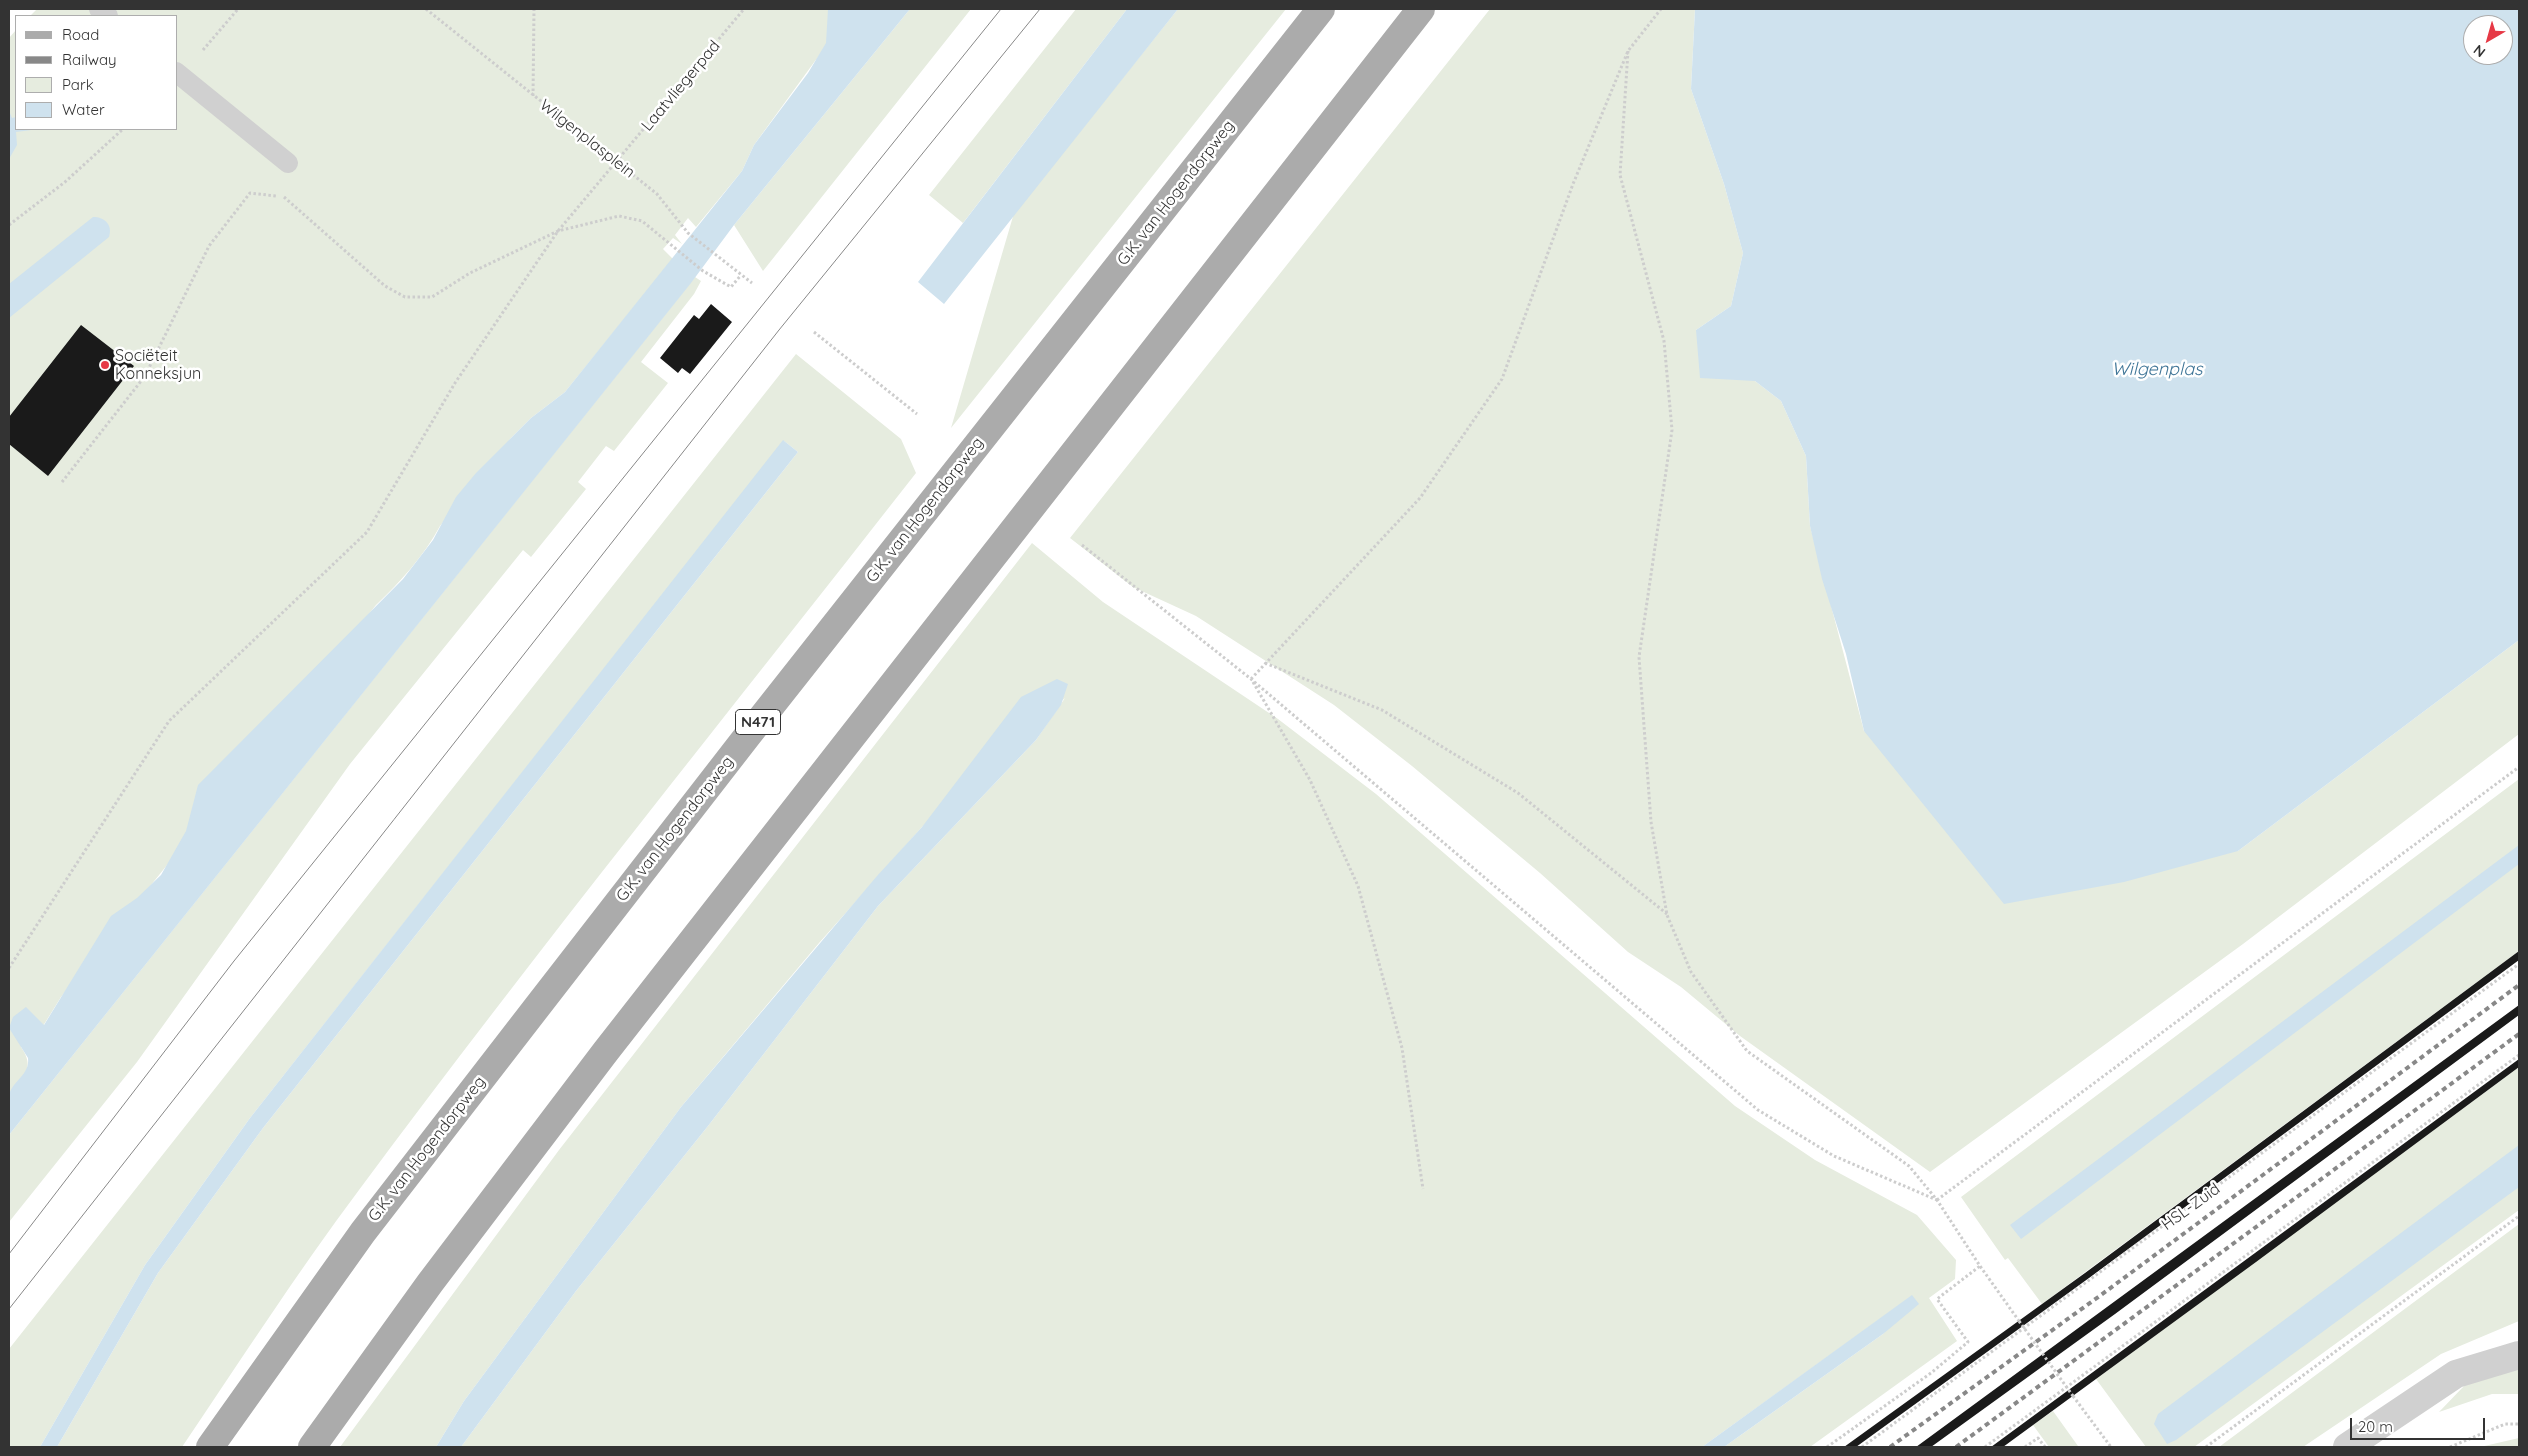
<!DOCTYPE html>
<meta charset="utf-8">
<style>
body{margin:0}
#map{position:relative;width:2528px;height:1456px;overflow:hidden;background:#fff;font-family:Quicksand,sans-serif}
canvas{display:block}
.frame{position:absolute;inset:0;border:10px solid #333;pointer-events:none}
.legend{position:absolute;left:15px;top:15px;width:162px;height:115px;box-sizing:border-box;background:#fff;border:1px solid #adadad;margin:0;padding:6px 9px;list-style:none;font-size:15px;color:#333}
.legend li{display:flex;align-items:center;gap:10px;height:25px}
.legend b{width:25px;border:1px solid #adadad}
.north{position:absolute;left:2463px;top:15px;width:50px;height:50px;box-sizing:border-box;background:#fff;border:1px solid #adadad;border-radius:50%;rotate:218deg;font-size:14px;font-weight:700;line-height:20px;text-align:center;color:#333}
.north::after{content:'';display:block;margin:auto;width:18px;height:22px;background:#e63946;clip-path:polygon(50% 0,100% 100%,50% 72%,0 100%)}
.scale{position:absolute;left:2350px;top:1418px;width:135px;height:22px;box-sizing:border-box;border:2px solid #333;border-top:0;padding-left:6px;font-size:15px;line-height:18px;white-space:nowrap;color:#333;-webkit-text-stroke:4px #fff;paint-order:stroke}
</style>
<div id="map">
<canvas width="2528" height="1456"></canvas>
<div class="frame"></div>
<ul class="legend">
<li><b style="height:6px;background:#ababab"></b>Road</li>
<li><b style="height:6px;background:#888"></b>Railway</li>
<li><b style="height:14px;background:#e6ecdf"></b>Park</li>
<li><b style="height:14px;background:#cfe2ee"></b>Water</li>
</ul>
<div class="north">N</div>
<div class="scale">20 m</div>
</div>
<script>
const c = document.querySelector('canvas').getContext('2d');
c.lineJoin = 'round';
function fillPath(path, color) {
  c.fillStyle = color;
  c.fill(path, 'evenodd');
}
function trace(path, color, width, dash) {
  c.strokeStyle = color;
  c.lineWidth = width;
  c.lineCap = dash ? 'butt' : 'round';
  c.setLineDash(dash || []);
  c.stroke(path);
}
function write(font, color, halo, rows, align = 'center') {
  c.font = font + ' Quicksand,sans-serif';
  c.lineWidth = 5;
  c.setLineDash([]);
  c.textBaseline = 'middle';
  c.strokeStyle = halo;
  c.fillStyle = color;
  for (const [text, x, y, turn = 0] of rows) {
    c.save();
    c.translate(x, y);
    c.rotate((+turn || 0) * Math.PI / 180);
    c.textAlign = isNaN(turn) ? turn : align;
    if (halo) c.strokeText(text, 0, 0);
    c.fillText(text, 0, 0);
    c.restore();
  }
}
const green = new Path2D(`
 M37,9h820l-42,52 -61,84 -12,26 -46,56 -8,-9 -13,17 7,9 -9,-6 -10,11 10,10 -108,133 -34,26 -20,20 -71,88c-16,30 -40,56 -64,79l-315,392 -18,29 -2,-3 -20,24c15,22 2,29 -12,47v-1056l7,-8v99h160v-113h-146z
 M910,9h61l-208,262 -29,-46z
 M1076,9h51l-164,214 -34,-28z
 M1178,9h108l-335,419 63,-215z
 M1490,9h205l-4,80 33,95 19,69 -12,53 -35,24 59,51 26,20 25,55 4,70 54,205 374,120 281,-211v94l-276,210 -313,228 -190,-136 -59,-49 -53,-35 -88,-79 -128,-107 -78,-61 -138,-89 -63,-29 -63,-49z
 M695,277l6,4 -7,13 -53,68 27,21 -54,68 -8,-5 -28,36 8,7 -55,68 -8,-7 -173,214 -213,298 -128,160v-87z
 M796,354l105,85 15,34c-186,238 -377,474 -557,717 -62,83 -119,171 -177,257h-125l101,-174 105,-145 535,-676 -14,-11 -534,677 -105,147 -105,182h-31v-98z
 M1032,543l71,59 175,117 98,75 359,312 80,54 102,55 39,45 -1,19 -26,19 28,43 -147,106h-86l159,-113 29,-38 -210,151h-1241l115,-156 132,-165 170,-220 158,-166 29,-42 -143,129 -103,116 -138,164 -217,294 -28,46h-96l219,-297z
 M2519,779v172l-477,353 -34,-46 -3,2 -44,-63z
 M2519,1067v143l-325,237h-48l-50,-68z
 M2519,1224v97l-78,33 -138,93h-84z
 M2519,1357v37h-27l-53,18 25,-26z
 M2053,1411l25,35 1,1h-30l-16,-22z
 M2519,1438v9h-39z`);
const water = new Path2D(`
 M828,9h82l-176,216 -43,58 -682,852c0,-12 -3,-28 0,-40 4,-15 21,-20 19,-37l-19,-30 4,-11 13,-10 18,18 67,-109 26,-18 24,-23 25,-44 12,-46 205,-206 30,-39 23,-43 20,-24 55,-55 34,-26 177,-221 12,-26 54,-72 18,-30z
 M1127,9h51l-234,295 -26,-22z
 M1695,9h824v631l-281,211 -114,31 -120,22 -140,-173 -18,-77 -24,-75 -12,-53 -4,-70 -25,-55 -26,-20 -55,-3 -4,-48 35,-24 12,-53 -19,-69 -33,-95zM2473,25h30v30h-30z
 M9,111l3,7 4,-1v12h23l-23,3 1,13 -8,14z
 M93,217c12,0 20,8 16,20l-100,81v-34z
 M783,440l15,12 -535,676 -105,145 -101,174h-17l105,-182 105,-147z
 M1057,679l11,5 -7,21 -25,35 -158,166 -170,220 -132,165 -115,156h-25l28,-46 217,-294 196,-231 45,-49 99,-130z
 M2519,845v19l-498,375 -11,-14z
 M2519,1145v42l-343,253 -9,4 -13,-20 4,-10z
 M1912,1295l7,9 -36,30 -159,113h-22z`);
const building = new Path2D(`
 M711,304l21,18 -42,52 -8,-6 -4,5 -18,-15 34,-43 5,4z
 M81,325l53,41 -86,110 -39,-32v-27z
 M2519,951v9l-430,318 -233,169h-12l241,-174z
 M2519,1005v10l-404,299 -184,133h-15z
 M2519,1059v8l-263,195 -253,185h-12z`);
const path = new Path2D(`
 M426,9l231,185 31,39 64,50
 M203,50l35,-41
 M1628,51l-8,124 44,166 8,89 -33,227 12,165 16,93 24,57 56,79 162,115 28,34 43,66 39,55
 M533,96l1,-87
 M284,197l101,89 20,11h27l38,-24 88,-42 61,-15 23,5 61,50 28,16 10,-12
 M9,225l56,-43 58,-53
 M814,332l103,82
 M62,482l83,-106 64,-130 41,-53 26,3
 M1082,545l169,134 507,431 76,46 103,44
 M1265,663l117,47 136,83 149,121
 M1251,679l169,-181 82,-119 71,-195 55,-133 33,-42
 M1253,682l57,98 48,106 44,162 21,141
 M9,968l160,-247 198,-189 88,-149 103,-152 186,-222
 M1937,1200l582,-433
 M2073,1396l38,51
 M1827,1447l104,-74 37,-31 -31,-43 43,-33
 M1862,1447l657,-483
 M1985,1447l534,-392
 M2025,1447l13,-9 7,9
 M2206,1447l313,-231
 M2450,1447l55,-23h14`);
const service = new Path2D(`
 M99,9l9,7
 M176,72l112,91`);
const minor = new Path2D(`
 M2347,1447l109,-73 63,-19`);
const primary = new Path2D(`
 M210,1447l153,-215 174,-225 211,-272 573,-726
 M312,1447l118,-164 176,-232 815,-1042`);
const tram = new Path2D(`
 M9,1254l225,-293 767,-952
 M9,1309l770,-979 261,-321`);
const rail = new Path2D(`
 M1890,1447l211,-152 418,-310
 M1956,1447l563,-413`);
const pathBridge = new Path2D(`
 M2019,1321l54,75`);
const markers = [
 [105,365,5,"#e63946"]
];
const shields = [
 [758,722,45]
];
const shieldNames = [
 ["N471",758,722]
];
const streetNames = [
 ["Laatvliegerpad",681,86,-50],
 ["Wilgenplasplein",587,139,38],
 ["G.K. van Hogendorpweg",1176,193,-52],
 ["G.K. van Hogendorpweg",925,510,-52],
 ["G.K. van Hogendorpweg",675,829,-52],
 ["G.K. van Hogendorpweg",427,1149,-52],
 ["HSL-Zuid",2191,1207,-36]
];
const poiNames = [
 ["Sociëteit",115,356],
 ["Konneksjun",115,374]
];
const waterNames = [
 ["Wilgenplas",2157,370]
];
fillPath(green, '#e6ecdf');
fillPath(water, '#cfe2ee');
fillPath(building, '#1a1a1a');
trace(path, '#cdcdcd', 3, [2.5, 2.5]);
trace(service, '#d0d0d0', 20);
trace(minor, '#d0d0d0', 28);
trace(primary, '#ababab', 28);
trace(tram, '#888', 1);
trace(rail, '#888', 4, [5, 4]);
trace(pathBridge, '#cdcdcd', 3, [2.5, 2.5]);
for (const [x, y, r, color] of markers) {
  const dot = new Path2D();
  dot.arc(x, y, r, 0, 2 * Math.PI);
  c.fillStyle = color;
  c.fill(dot);
  trace(dot, '#fff', 2);
}
for (const [x, y, w] of shields) {
  const box = new Path2D();
  box.roundRect(x - w / 2, y - 12.5, w, 25, 4);
  c.fillStyle = '#fff';
  c.fill(box);
  trace(box, '#333', 1);
}
write('bold 15px', '#333', null, shieldNames);
write('16px', '#333', '#fff', streetNames);
write('16px', '#333', '#fff', poiNames, 'left');
write('italic 18px', '#3f7597', '#fff', waterNames);
</script>
